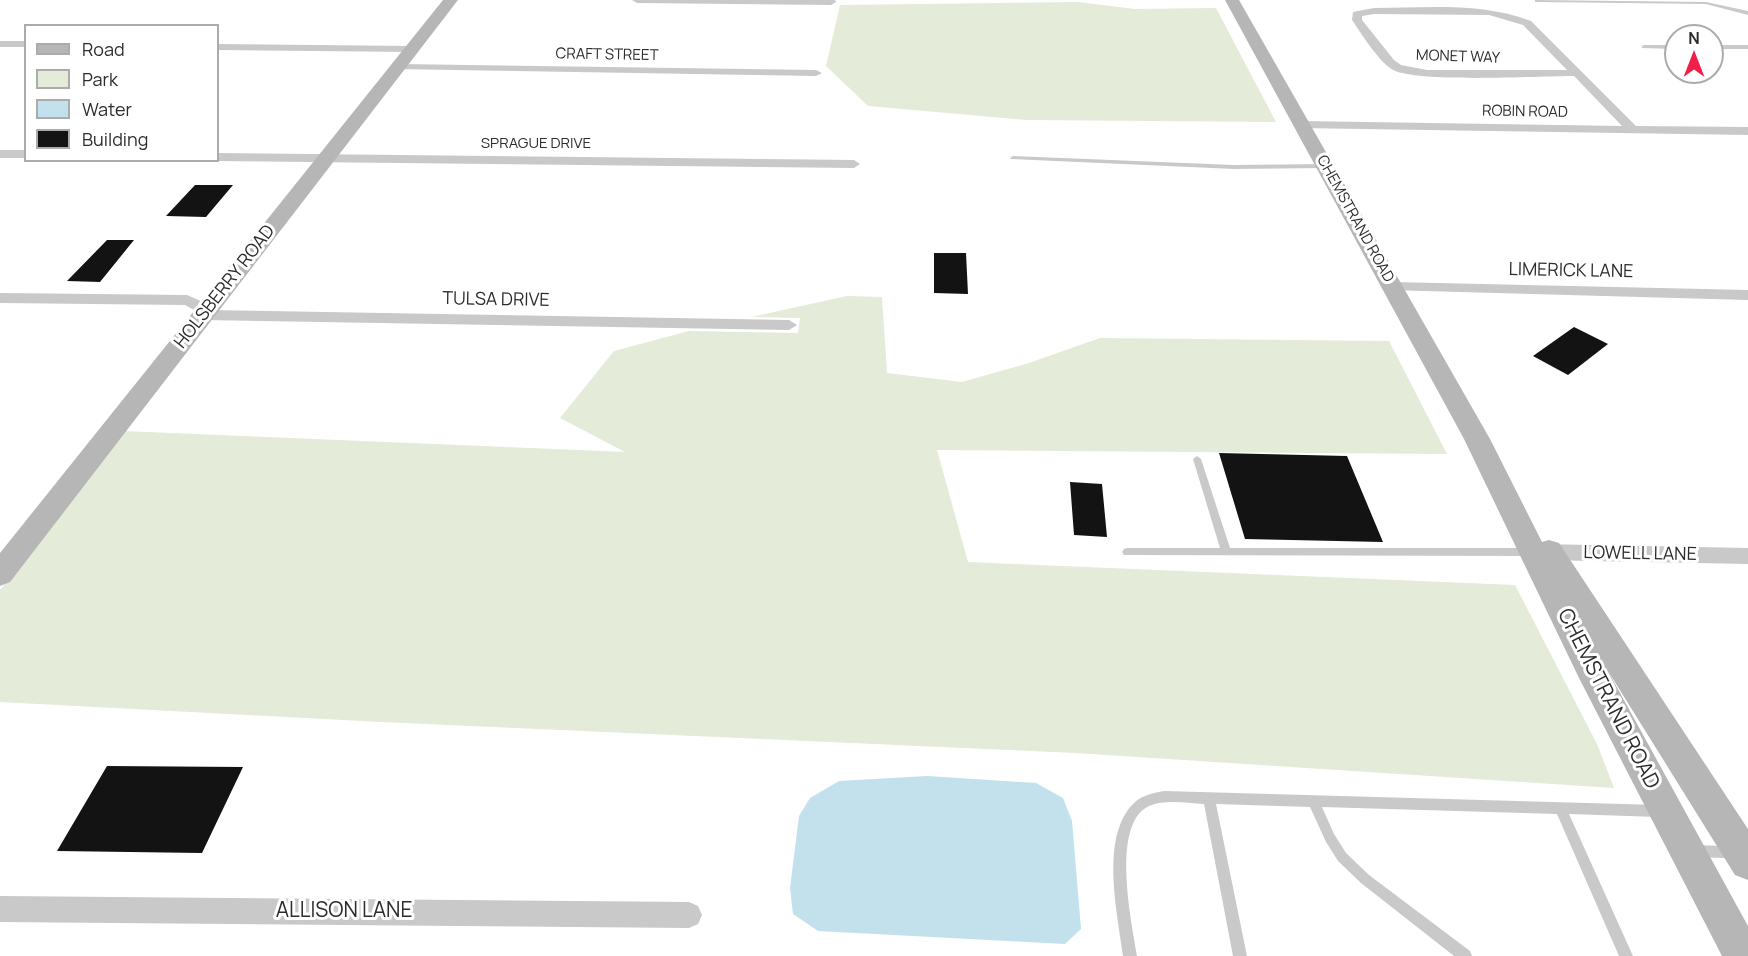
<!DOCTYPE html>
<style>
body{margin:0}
#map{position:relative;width:1748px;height:956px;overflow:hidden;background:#fff;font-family:Manrope,sans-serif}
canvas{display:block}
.legend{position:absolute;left:24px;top:24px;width:195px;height:138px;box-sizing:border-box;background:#fff;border:2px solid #ababab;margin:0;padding:8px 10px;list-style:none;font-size:18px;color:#2c2c2c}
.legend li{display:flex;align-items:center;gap:12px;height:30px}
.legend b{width:30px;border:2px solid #ababab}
.north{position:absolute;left:1664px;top:24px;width:60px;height:60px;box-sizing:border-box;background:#fff;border:2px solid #ababab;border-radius:50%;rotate:0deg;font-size:16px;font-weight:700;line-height:24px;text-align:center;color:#2c2c2c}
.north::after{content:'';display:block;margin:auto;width:21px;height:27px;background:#f12049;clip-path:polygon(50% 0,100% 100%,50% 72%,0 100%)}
</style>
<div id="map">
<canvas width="1748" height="956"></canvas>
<ul class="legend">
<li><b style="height:8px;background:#b6b6b6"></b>Road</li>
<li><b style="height:16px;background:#e4ebd8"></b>Park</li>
<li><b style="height:16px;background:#c2e1ed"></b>Water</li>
<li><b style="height:16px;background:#131313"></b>Building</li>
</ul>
<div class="north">N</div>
</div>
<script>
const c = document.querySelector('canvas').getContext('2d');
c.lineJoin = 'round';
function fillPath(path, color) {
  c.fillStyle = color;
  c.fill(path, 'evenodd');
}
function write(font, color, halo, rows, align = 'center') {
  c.font = font + ' Manrope,sans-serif';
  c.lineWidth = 6;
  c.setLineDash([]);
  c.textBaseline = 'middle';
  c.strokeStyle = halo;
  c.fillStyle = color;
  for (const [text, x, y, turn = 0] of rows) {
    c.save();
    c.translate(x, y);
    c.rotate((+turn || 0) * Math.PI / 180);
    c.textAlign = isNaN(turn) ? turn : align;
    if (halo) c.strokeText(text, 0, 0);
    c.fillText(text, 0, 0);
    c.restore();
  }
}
const green = new Path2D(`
 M1078,2l57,7 81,-1 60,114 -249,-2 -159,-14 -42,-40 14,-61z
 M847,296l35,1 5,76 75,9 67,-19 71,-25 289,3 58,113 -510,-4 31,112 547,23 82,159 17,44 -538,-35 -695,-31 -381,-20v-112l123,-159 502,21 -65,-34 54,-67 75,-20 109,2 2,-15 -49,-1z`);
const water = new Path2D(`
 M927,776l109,7 27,15 9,23 9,108 -16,15 -247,-13 -25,-17 -3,-26 9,-72 11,-18 29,-17z`);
const building = new Path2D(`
 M195,185h38l-27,32 -40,-1z
 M107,240h27l-34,42 -33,-1z
 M934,253h32l2,41 -34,-1z
 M1574,327l34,17 -40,31 -35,-19z
 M1219,453l128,3 36,86 -138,-3z
 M1070,482l32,2 5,53 -33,-2z
 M107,766l136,1 -41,86 -145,-2z`);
const lane = new Path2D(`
 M1535,0l171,2 42,9v4l-42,-11 -169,-2h-2z
 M1644,45h32v4l-34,-1v-2z
 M1712,45h36v4h-36z
 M1013,156l221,9 91,-1 3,2 -3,2 -91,1 -223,-10 -1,-1z
 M1197,456l4,3 29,89h300l3,1 2,3 -2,3 -3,1 -406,-1 -2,-3 2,-3 3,-1h93l-27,-89z
 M1164,791l494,14 4,2 2,4 -2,4 -4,2 -89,-3 64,142h-14l-62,-142 -235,-7 12,27 12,19 23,22 101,76 2,5h-18l-93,-73 -23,-22 -12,-19 -16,-35 -94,-3 31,152h-14l-29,-152c-17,-1 -39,-5 -55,2 -39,18 -17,117 -12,150h-14c-5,-42 -24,-119 11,-153 8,-8 20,-10 30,-12z
 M1696,845l52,2v12l-52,-2 -4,-2 -2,-4 2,-4z`);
const street = new Path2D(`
 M632,0h203l1,2 -5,3 -194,-2z
 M1374,8c52,0 107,-6 157,13l105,105 112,1v8l-450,-7 -2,-3 6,-4 320,5 -48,-50c-35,0 -156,7 -181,-6 -14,-8 -32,-37 -41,-50l1,-8zM1374,14l115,1 34,10 44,45h-140l-26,-5 -7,-5 -32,-40v-4z
 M0,41h26v6h-26z
 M218,44l194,2 5,3 -5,3 -194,-2z
 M398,64l418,6 6,3 -6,3 -422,-7v-4z
 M0,150h26v8h-26z
 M218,153l636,7 6,4 -6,4 -636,-7z
 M1393,282l355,8v10l-360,-10 -2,-3 2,-3z
 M0,293l187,2 16,7 6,8 580,10 8,5 -8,5 -586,-10 -5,-2 -4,-8 -9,-5 -185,-2z
 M1540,544l208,4v16l-208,-4 -7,-3 -3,-5 3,-5z
 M0,896l689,6 9,4 4,9 -4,9 -9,4 -689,-6z`);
const secondary = new Path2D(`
 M443,0h15l-448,582 -10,4v-33z
 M1225,0h14l251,439 52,103 7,-2 10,3 189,286v51l-13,-5 -127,-204 140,255v30h-26l-143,-278 -115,-239z`);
const farStreetnames = [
 ["CRAFT STREET",607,55,1],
 ["MONET WAY",1458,57,2],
 ["ROBIN ROAD",1525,112,1],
 ["SPRAGUE DRIVE",536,144],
 ["CHEMSTRAND ROAD",1355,219,61]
];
const streetNames = [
 ["LIMERICK LANE",1571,271,1],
 ["HOLSBERRY ROAD",225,287,-52],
 ["TULSA DRIVE",496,300,1],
 ["LOWELL LANE",1640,554,1]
];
const nearStreetnames = [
 ["CHEMSTRAND ROAD",1608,699,63],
 ["ALLISON LANE",344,911]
];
fillPath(green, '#e4ebd8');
fillPath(water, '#c2e1ed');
fillPath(building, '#131313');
fillPath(lane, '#c9c9c9');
fillPath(street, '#c9c9c9');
fillPath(secondary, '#b6b6b6');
write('15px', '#2c2c2c', '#fff', farStreetnames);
write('18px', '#2c2c2c', '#fff', streetNames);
write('21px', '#2c2c2c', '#fff', nearStreetnames);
</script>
